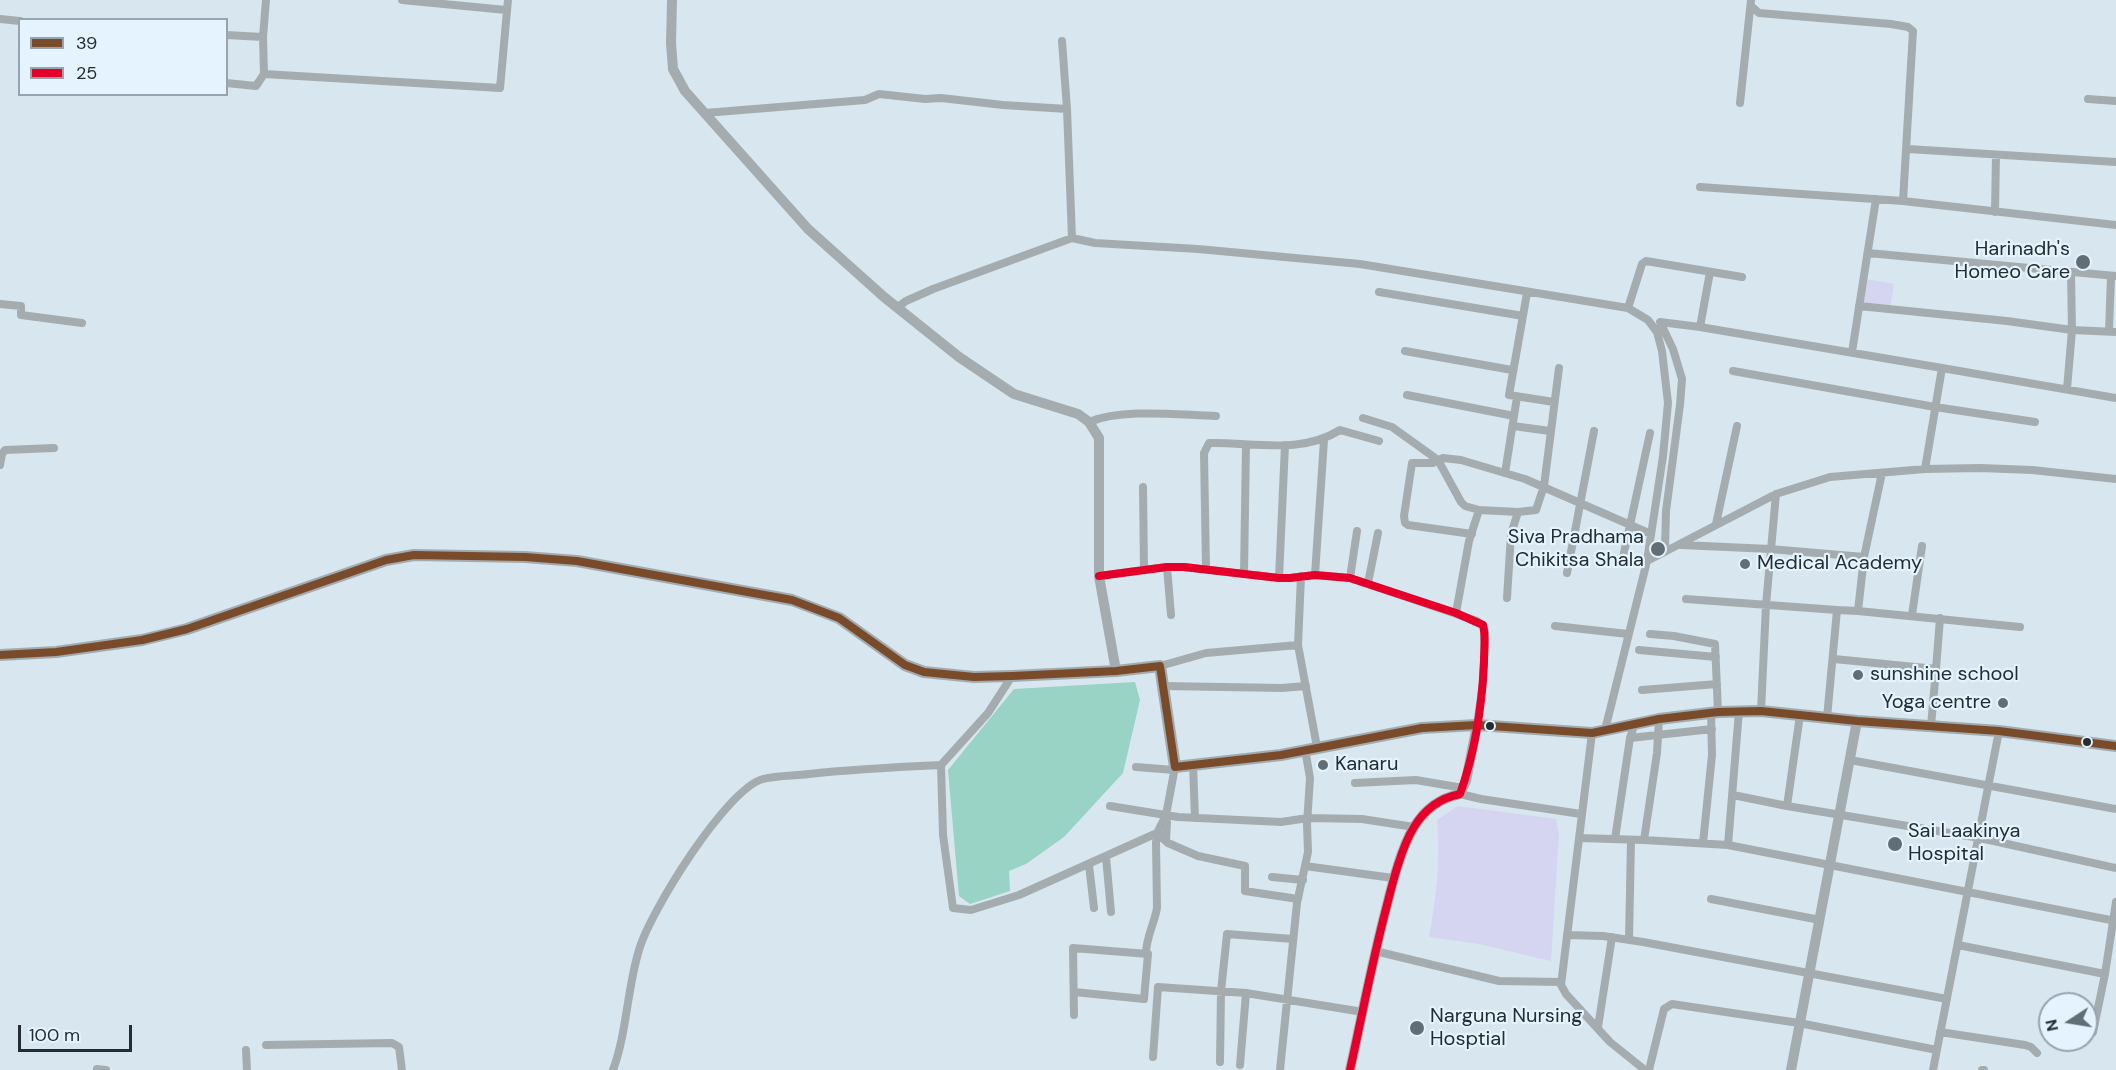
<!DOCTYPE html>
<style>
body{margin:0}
#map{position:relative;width:2116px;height:1070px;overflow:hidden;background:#d8e6ef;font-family:"DM Sans",sans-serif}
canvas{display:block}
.legend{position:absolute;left:18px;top:18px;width:210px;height:78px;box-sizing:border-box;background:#e4f3fd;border:2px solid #97a4ac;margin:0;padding:8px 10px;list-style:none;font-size:18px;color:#232d33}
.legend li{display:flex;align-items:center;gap:12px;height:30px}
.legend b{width:30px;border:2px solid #97a4ac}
.north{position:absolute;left:2038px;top:992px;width:60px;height:60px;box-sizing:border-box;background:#e4f3fd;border:2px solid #97a4ac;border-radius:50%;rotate:258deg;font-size:16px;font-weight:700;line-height:24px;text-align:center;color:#232d33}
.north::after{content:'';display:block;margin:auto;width:21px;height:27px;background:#626e75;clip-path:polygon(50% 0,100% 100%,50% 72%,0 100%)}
.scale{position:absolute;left:18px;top:1025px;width:114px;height:27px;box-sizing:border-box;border:3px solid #232d33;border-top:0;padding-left:8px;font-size:18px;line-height:21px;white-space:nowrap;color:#232d33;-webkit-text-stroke:4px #e4f3fd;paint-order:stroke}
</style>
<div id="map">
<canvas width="2116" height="1070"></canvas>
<ul class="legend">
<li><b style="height:8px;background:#7a4b2a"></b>39</li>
<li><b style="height:8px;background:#e4002b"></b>25</li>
</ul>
<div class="north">N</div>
<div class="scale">100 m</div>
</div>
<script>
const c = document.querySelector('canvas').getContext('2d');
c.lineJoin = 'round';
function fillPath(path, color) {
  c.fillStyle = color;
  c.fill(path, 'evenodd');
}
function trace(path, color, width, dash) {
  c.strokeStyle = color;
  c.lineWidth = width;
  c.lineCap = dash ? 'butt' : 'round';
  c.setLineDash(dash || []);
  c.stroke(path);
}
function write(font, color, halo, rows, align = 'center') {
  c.font = font + ' "DM Sans",sans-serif';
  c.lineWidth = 4.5;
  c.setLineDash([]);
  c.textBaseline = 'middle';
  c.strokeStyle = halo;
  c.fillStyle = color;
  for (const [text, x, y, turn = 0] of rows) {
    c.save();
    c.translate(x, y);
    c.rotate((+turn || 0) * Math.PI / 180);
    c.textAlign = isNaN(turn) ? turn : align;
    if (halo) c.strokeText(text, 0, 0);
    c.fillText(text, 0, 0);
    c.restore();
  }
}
const green = new Path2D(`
 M1866,279l28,5 -4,25 -28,-7z
 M1458,806l98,13 3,15 -8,127 -72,-17 -50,-7c7,-39 12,-78 8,-117z`);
const water = new Path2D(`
 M1135,682l5,18 -17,73 -59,64 -38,27 -17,7 1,20 -40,13 -11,-8 -11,-126 66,-81z`);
const minor = new Path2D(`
 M402,0l104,10
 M1751,6l8,7 132,11 17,3 5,4 -10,170
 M0,19l20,2
 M226,35l37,2
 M1062,41l5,68 5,129
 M264,74l236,14 8,-88
 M226,83l30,3 8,-12 -1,-37 3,-37
 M2088,99l28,2
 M1740,103l11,-103
 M705,113l160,-13 14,-6 46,5 16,-1 62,7 64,4
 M1908,149l208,13
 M1700,187l203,14 213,24
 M1995,212l1,-57
 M1868,253l248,23
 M1379,292l144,24
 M1527,293l-18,102 45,7
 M0,304l21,2v9l61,8
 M1859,306l148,15 65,9 44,2
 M898,307l8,-6 27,-12 139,-51 23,5 103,6 162,15 268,44 20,12 9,12 5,19 6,52 -5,53 -16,105 -42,169
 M1628,308l14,-44 4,-3 96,16
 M1700,327l10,-55
 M2109,331l2,-55
 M1405,351l107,19
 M1852,352l24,-153
 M1942,368l174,30
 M1733,371l202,36 100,15
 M2067,389l5,-59 -1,-57
 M1407,395l107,21 -9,57
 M1514,416l3,-19
 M1363,418l29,9 46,33 5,-2 18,2 64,19 126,55
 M1089,422c34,-14 89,-7 127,-6
 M1513,426l37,5
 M0,465l2,-11 3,-4 49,-2
 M1143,487l1,83
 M1479,510l39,2
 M1716,524l21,-98
 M1681,545l89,4 94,8
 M1665,551l1,-40 14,-106 2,-26 -9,-30 -13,-27 40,5 242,41 -17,101
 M1647,561l129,-67 54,-17 95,-8 55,-1 52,2 84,9
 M1622,562l28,-129
 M1167,567l4,48
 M1206,568l-2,-115 5,-10c44,-1 91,12 131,-13l39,11
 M1567,573l27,-142
 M1244,574l2,-129
 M1315,575l9,-135
 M1099,576l68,-9h17l95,11h11l25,-3 35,3 127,43 6,4 2,7 -2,51 -6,42
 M1301,576l-3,69 19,102
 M1279,578l6,-133
 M1350,578l7,-47
 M1368,583l10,-50
 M1507,598l4,-64 7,-22 18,-2 8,-24 15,-118
 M1686,599l151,11
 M1858,611l162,16
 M1456,613l13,-72 10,-31 -14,-4 -4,-4 -23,-42 -5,3h-21l-8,53 1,7 3,2 64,9
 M1912,615l10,-69
 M1555,626l73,8
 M1650,634l24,2 41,8 3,68
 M1639,650l77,7
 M1834,659l102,10 -5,57
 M1160,666l46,-13 92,-8
 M1936,669l4,-51
 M1012,676l-24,37 -47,52 2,70 10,73 18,2 48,-15 138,-62 9,-18 9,-48
 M1163,686l119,2 24,-2
 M1642,690l75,-6
 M1761,711l5,-106 10,-111
 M1827,718l10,-108 21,1 6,-54 18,-84
 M1592,733l-31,252 5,9 44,48 35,28
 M1630,738l82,-9
 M1850,760l266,49
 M1193,764l2,54
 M1136,767l38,3
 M1355,783l61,-3 47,8
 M1460,794l21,5 100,15
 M1733,795l54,11 193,32 136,30
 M1110,806l68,11 103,5 27,-4 54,1 52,8
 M1787,806l13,-91
 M1164,819l3,3 -1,19
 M1157,833l11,10 30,13 47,10v25l53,8
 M1579,838l65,2 84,5 11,-134
 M1615,839l15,-101 5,-15
 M1644,840l13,-87 2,-34
 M1703,843l9,-88 -1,-43
 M1728,845l388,76
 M1106,857l5,55
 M1089,865l5,43
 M1305,866l88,12
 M1272,877l31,3
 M1711,899l109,21
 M1567,935l36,1 40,6 304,57
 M1629,940l2,-100
 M1958,945l147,29
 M1375,951l124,30 62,1
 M1146,954c0,-17 8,-29 11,-46l-1,-66 3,-6
 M1074,992l70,7 4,-45 -75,-6 1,67
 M1598,1027l14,-90
 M1940,1032l85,13 6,2 6,6
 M2093,1032l12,-58 11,-72
 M266,1045l126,-2 7,4 3,23
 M246,1050l1,20
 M1153,1057l5,-70 88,6 117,19
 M1220,1062l1,-71 6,-57 66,5
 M1240,1065l6,-72
 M97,1069l9,1
 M613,1070c14,-38 14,-81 26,-120 11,-38 87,-161 124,-171 15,-4 31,-3 46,-5 44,-5 88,-7 132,-9
 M1280,1070l17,-167 11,-51 -1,-28 3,-46 -5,-29
 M1649,1070l15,-61 8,-5 127,19 138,27
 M1933,1070l66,-339
 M1982,1070h2`);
const tertiary = new Path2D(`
 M672,0l-1,43 2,26 12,22 123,138 76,68 75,60 55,37 64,20 11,8 10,16v138l17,95
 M1350,1070c12,-54 22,-108 36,-161 6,-24 15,-61 28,-82 11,-18 26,-29 46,-33l6,-13 11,-56
 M1791,1070l66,-349`);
const secondary = new Path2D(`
 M0,655l56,-3 86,-12 45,-11 199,-69 28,-5 111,2 52,4 215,39 47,18 66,47 19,7 50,5 38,-1 104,-5 44,-5 15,101 106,-12 141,-27 55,-3 115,8 67,-14 59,-7 43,-1 96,10 142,10 117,15`);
const bus1 = new Path2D(`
 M0,655l56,-3 86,-12 45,-11 199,-69 28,-5 111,2 52,4 215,39 47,18 66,47 19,7 50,5 38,-1 104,-5 44,-5 15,101 106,-12 141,-27 55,-3 115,8 67,-14 59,-7 43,-1 96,10 142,10 117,15`);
const bus2 = new Path2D(`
 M1099,576l68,-9h17l95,11h11l25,-3 35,3 106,35 27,12c3,12 1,24 1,37 -2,44 -9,90 -24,132 -20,4 -35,15 -46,33 -13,21 -22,58 -28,82 -14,53 -24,107 -36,161`);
const markers = [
 [2083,262,8,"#626e75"],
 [1658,549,8,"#626e75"],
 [1745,564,6,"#626e75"],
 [1858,675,6,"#626e75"],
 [2003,703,6,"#626e75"],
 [1490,726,5,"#232d33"],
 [2087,742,5,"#232d33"],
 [1323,765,6,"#626e75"],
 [1895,844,8,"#626e75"],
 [1417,1028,8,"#626e75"]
];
const poiNames = [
 ["Harinadh's",2070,250,"right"],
 ["Homeo Care",2070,273,"right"],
 ["Siva Pradhama",1644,538,"right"],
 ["Chikitsa Shala",1644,561,"right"],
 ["Medical Academy",1757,564],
 ["sunshine school",1870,675],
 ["Yoga centre",1991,703,"right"],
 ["Kanaru",1335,765],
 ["Sai Laakinya",1908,832],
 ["Hospital",1908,855],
 ["Narguna Nursing",1430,1017],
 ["Hosptial",1430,1040]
];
fillPath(green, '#d5d4f1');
fillPath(water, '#98d3c6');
trace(minor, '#a5acaf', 8);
trace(tertiary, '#a5acaf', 10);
trace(secondary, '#a2acb0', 12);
trace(bus1, '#7a4b2a', 8);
trace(bus2, '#e4002b', 8);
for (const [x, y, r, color] of markers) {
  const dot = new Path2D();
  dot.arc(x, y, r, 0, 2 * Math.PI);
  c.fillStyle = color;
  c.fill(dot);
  trace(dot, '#e4f3fd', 2);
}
write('20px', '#232d33', '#e4f3fd', poiNames, 'left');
</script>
